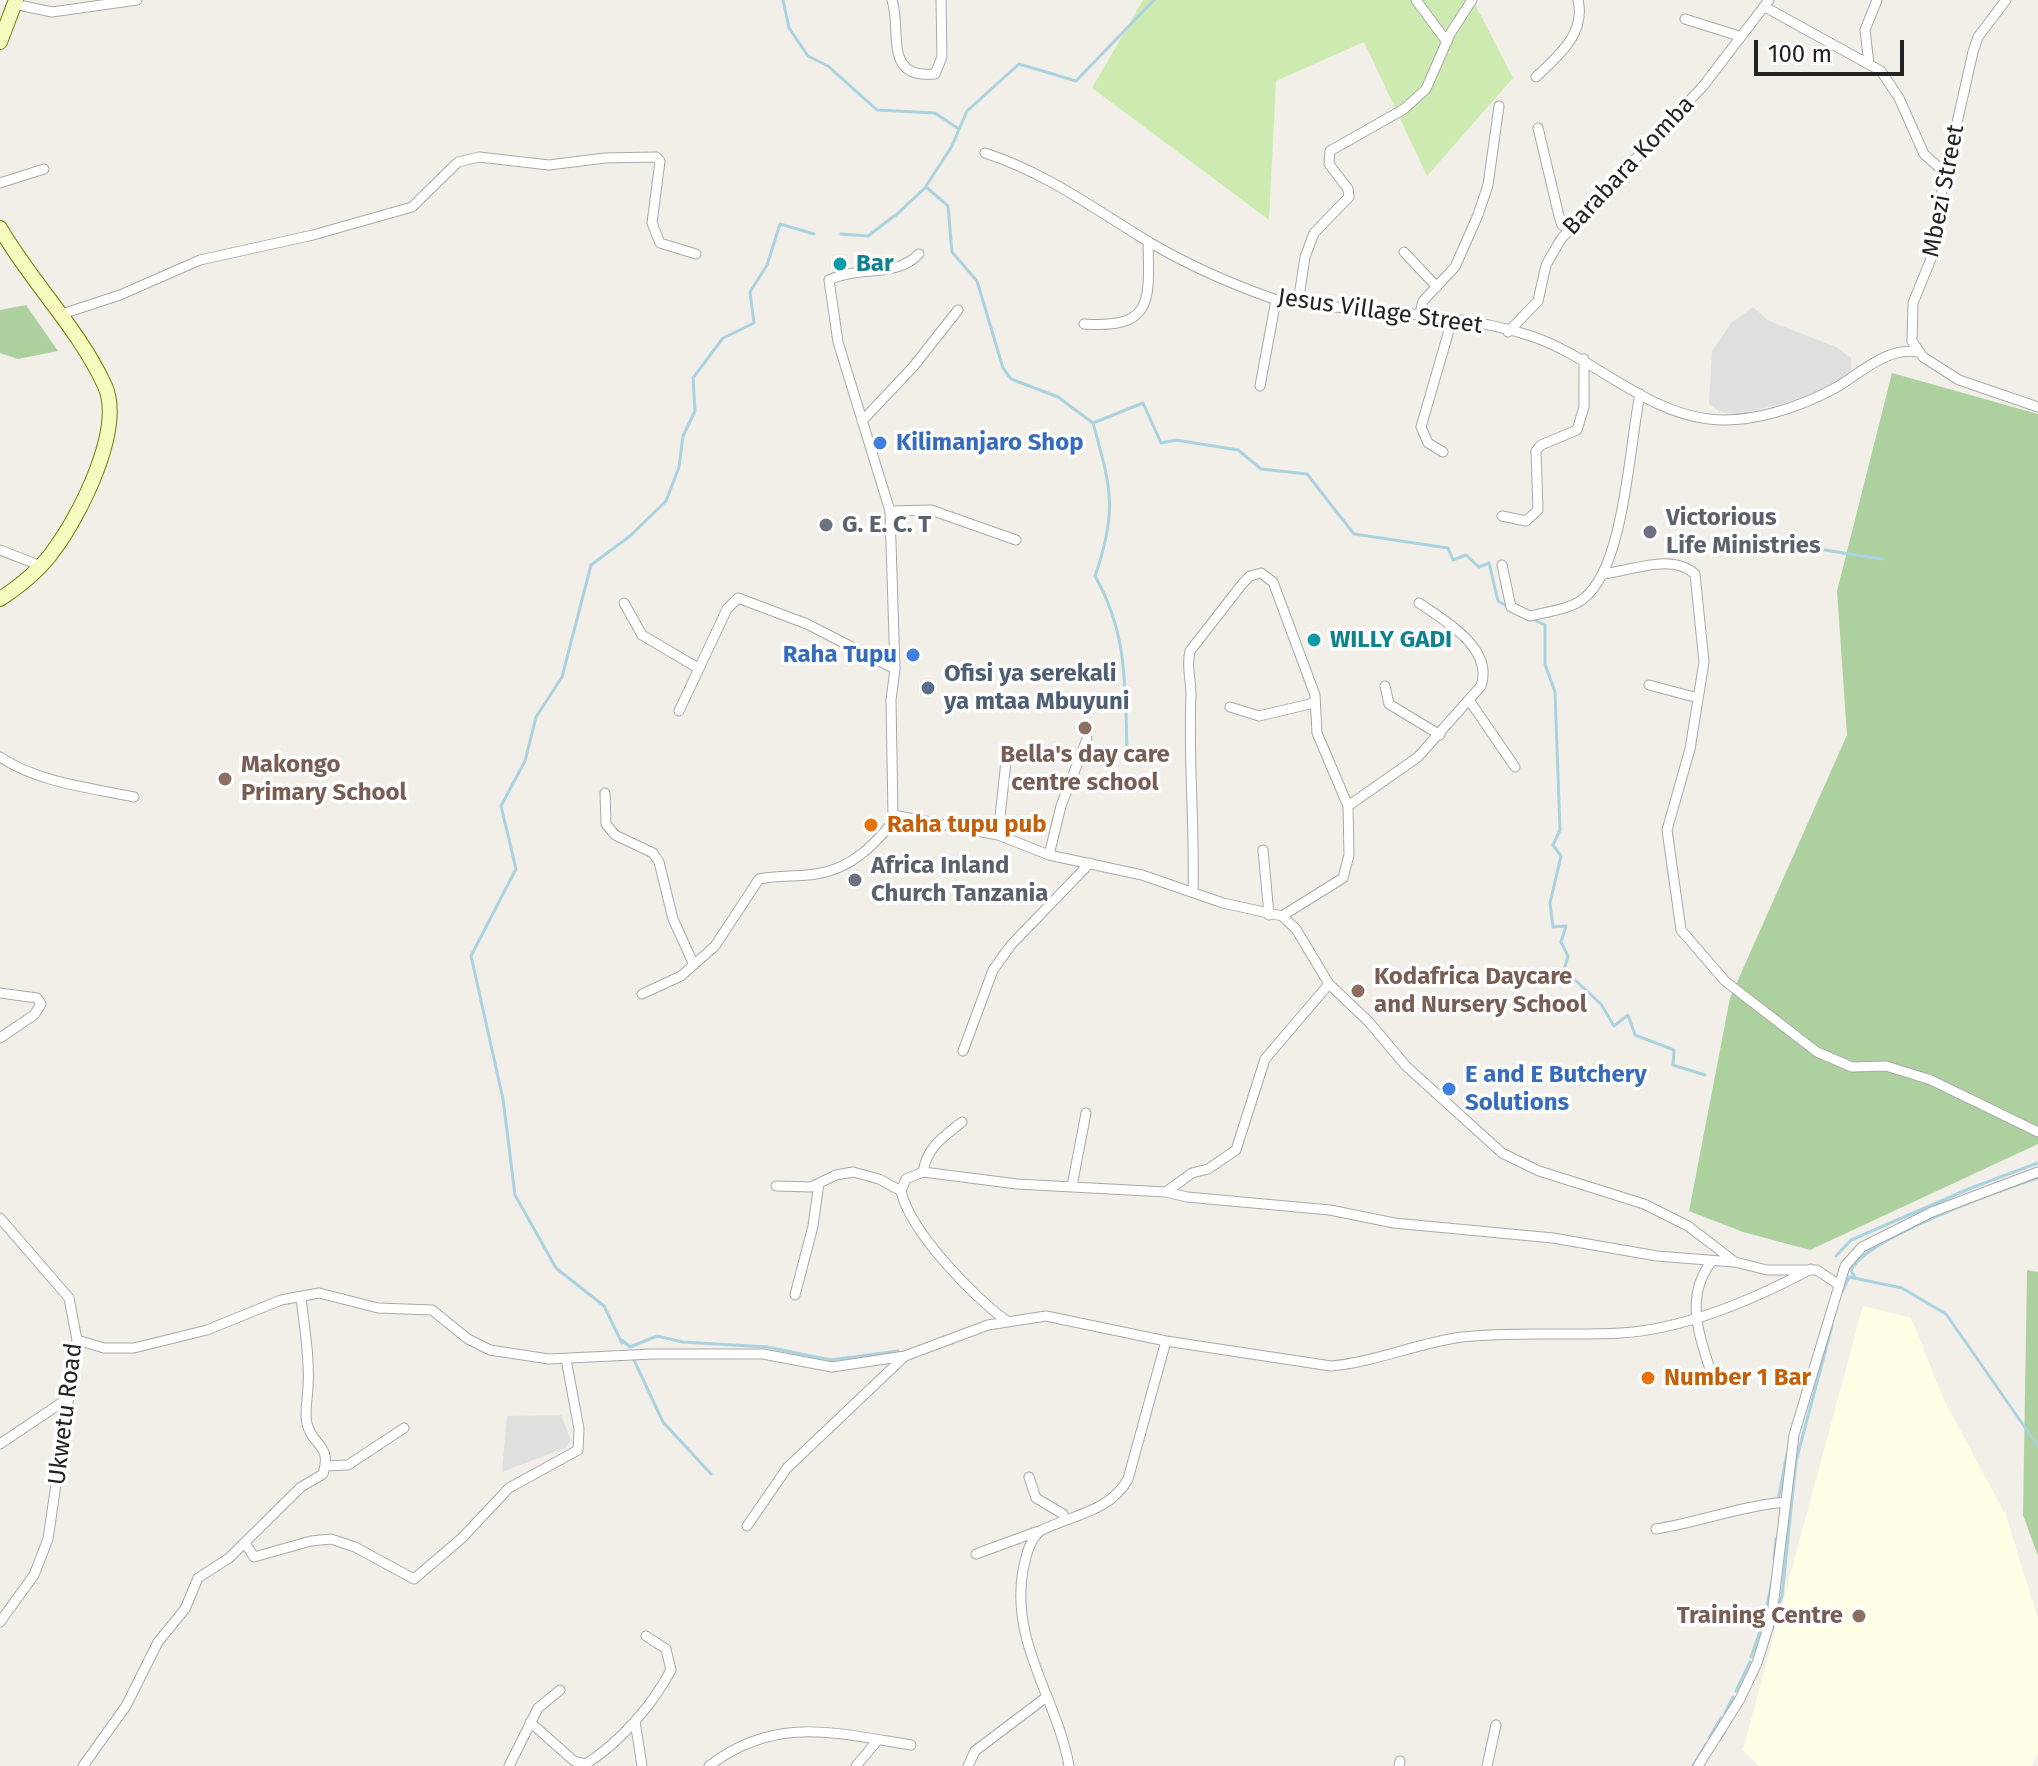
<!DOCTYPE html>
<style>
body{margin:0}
#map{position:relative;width:2038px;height:1766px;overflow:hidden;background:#f2efe9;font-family:"Fira Sans",sans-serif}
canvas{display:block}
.scale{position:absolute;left:1754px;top:40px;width:150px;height:36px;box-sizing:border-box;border:4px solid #222;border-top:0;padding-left:10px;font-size:24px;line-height:28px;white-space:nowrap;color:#222;-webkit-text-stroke:6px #fff;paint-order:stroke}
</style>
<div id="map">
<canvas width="2038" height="1766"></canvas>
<div class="scale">100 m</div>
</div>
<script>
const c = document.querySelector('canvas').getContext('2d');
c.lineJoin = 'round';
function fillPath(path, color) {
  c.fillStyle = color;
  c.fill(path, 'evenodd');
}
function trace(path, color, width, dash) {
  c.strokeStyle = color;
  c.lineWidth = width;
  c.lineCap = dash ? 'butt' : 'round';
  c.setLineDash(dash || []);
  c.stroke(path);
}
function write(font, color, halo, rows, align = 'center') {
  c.font = font + ' "Fira Sans",sans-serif';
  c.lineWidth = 7;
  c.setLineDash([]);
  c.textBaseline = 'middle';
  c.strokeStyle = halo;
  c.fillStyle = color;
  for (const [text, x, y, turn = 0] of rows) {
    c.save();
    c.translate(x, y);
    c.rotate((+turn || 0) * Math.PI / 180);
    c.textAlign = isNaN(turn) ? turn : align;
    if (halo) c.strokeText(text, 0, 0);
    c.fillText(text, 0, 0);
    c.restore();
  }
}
const residential = new Path2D(`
 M1753,307l16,14 67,26 15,11v15l-45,25 -66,16 -20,-2 -11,-8 3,-53 20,-29z
 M561,1415l10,25 -6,8 -63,24 5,-56z`);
const education = new Path2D(`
 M1863,1306l48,12 33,82 62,116 32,103v135l-7,12h-272l-16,-16z`);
const grass = new Path2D(`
 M1143,0h330l40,78 -86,98 -63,-134 -88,39 -7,139 -177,-132z`);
const forest = new Path2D(`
 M26,305l32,46 -40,8 -18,-6v-43z
 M1892,373l146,41v730l-228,106 -67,-18 -54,-21 41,-213 117,-263 -10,-144z
 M2027,1270l11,2v284l-15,-41z`);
const stream = new Path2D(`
 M783,0l6,28 19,28 20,10 49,44 58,3 24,16
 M926,186l26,-40 15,-35 52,-47 57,17 78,-81
 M895,216l31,-29 22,19 4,46 25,29 26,87 8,11 47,18 35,26 50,-20 18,40 15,-3 62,10 23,19 46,5 47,60 94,14 5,12 13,-5 13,12 10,-4 9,38 10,6
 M841,234l27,2 26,-20
 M1093,423c18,65 25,87 2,153 33,58 30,111 32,175
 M1799,546l84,13
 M1532,619l13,6v39l10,28 5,138 -7,15 8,11 -11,47 3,24 13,-1 -5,16 7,14 -4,14 37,34 13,22 14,-11 7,20 39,15 -1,15 32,10
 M1836,1256l15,-16 120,-52 67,-25
 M1855,1278l-4,-8c15,-32 150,-80 187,-92
 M1842,1292l7,-15 53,11 44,26 92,132
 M622,1340l8,7 27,-11 26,6 84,5 64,13 67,-9
 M622,1343l-18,-37 -48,-38 -41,-73 -12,-96 -32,-143 45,-87 -15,-63 24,-45 11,-44 26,-40 29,-112 39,-29 36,-35 13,-34 4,-31 12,-25 -2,-33 30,-40 31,-15 -4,-31 17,-27 13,-41 34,10
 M633,1358l30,64 48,52
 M1778,1501l9,-47
 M1774,1559l2,-20
 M1764,1620l8,-39
 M1751,1657l11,-31
 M1756,1676l26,-80 14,-135 36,-135
 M1736,1691l14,-29
 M1725,1713l8,-16
 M1709,1738l12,-20
 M1720,1739l5,-7
 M1693,1766l13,-22`);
const street = new Path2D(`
 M892,0c10,33 -9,79 43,74l7,-17 -1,-57
 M1416,0l31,42
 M2006,0l-28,37 -5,15 -31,137 -5,55 -24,59 -1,38 11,16 36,23 79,27
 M14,4l38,8 85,-12
 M1765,7l116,64 18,27 25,56 21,19
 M1685,19l54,17
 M1869,64l-4,-34 12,-30
 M1536,77c22,-21 50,-43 42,-77
 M1538,128l21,88 3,9 9,5
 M985,153c59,19 107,54 159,86 38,23 85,44 127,59 24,8 52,8 78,10 61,6 126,9 185,29 60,21 111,75 175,82 42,5 92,-12 128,-32 25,-15 50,-40 81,-35
 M0,183l44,-14
 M1404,252l33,35
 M919,254c-25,25 -59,11 -90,26l9,62 52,169 5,158 -4,31 2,115 105,20 51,20 93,20 81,28 59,13 14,13 33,55 40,38 37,44 96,87 37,18 105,33 44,22 47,36 32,8h50l22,15
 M1298,303l7,-46 9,-24 35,-36 -1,-8 -19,-25 1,-13 74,-42 22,-20 24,-55 22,-34
 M1420,314l3,-13 32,-34 23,-52 10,-30 11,-79
 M59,315l61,-20 80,-35 113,-25 99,-28 46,-45 21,-5 70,8 56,-7 51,-1 4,4 -8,62 8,20 36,11
 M1084,324c71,5 65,-25 64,-83
 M1508,332l30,-31 8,-36 15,-26 143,-154 65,-85
 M1260,386l16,-86
 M862,421l51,-54 45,-57
 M1443,452l-15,-9 -7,-16 31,-107
 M890,511l41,-1 85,30
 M1502,516l24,5 12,-11 -2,-59 5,-6 36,-15 7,-23v-48
 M0,550l41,16
 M1502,565l9,42 19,9c15,-4 41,-7 53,-17 42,-32 46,-153 57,-205
 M1604,574c30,-4 68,-21 91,0l9,88 -14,87 -23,81 14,100 44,51 92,71 35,15 34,-1 45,14 107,52
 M624,603l18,32 56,33
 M1649,685l49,13
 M1385,686l4,18 51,31
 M1469,700l46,67
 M1230,707l29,9 55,-13
 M679,711l48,-102 11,-11 69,26 88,45
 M0,757c40,26 87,30 134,40
 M605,793l1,31 9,11 38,18 6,9 14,57 21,46
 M1348,806l70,-49 63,-71c13,-38 -37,-66 -62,-83
 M998,835l8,-74
 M1263,850l6,65
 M1049,855l12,-49 26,-67
 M1193,893c2,-67 -5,-132 -2,-199 0,-15 -5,-28 -1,-43l53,-68 7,-7 11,-3 12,9 42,113 2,38 31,73 1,49 -6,23 -61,38
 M0,993l37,5 4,6 -7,11 -34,23
 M642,994l39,-18 34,-30 44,-67c19,-4 38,-2 57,-5 36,-5 59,-30 81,-57
 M963,1051l30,-81 18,-25 79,-82
 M923,1172c4,-25 20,-35 39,-50
 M776,1186l35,1 25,-12 17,-3 26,7 22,12
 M1072,1186l14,-73
 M1166,1192l26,-19 16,-4 28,-19 29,-91 64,-75
 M0,1218l69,80 8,42 -29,199 -14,36 -34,47
 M1711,1262c-28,38 -10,77 2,117
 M795,1295l18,-69 6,-43
 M1008,1322c-34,-25 -98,-90 -107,-131l5,-12 17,-7 94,12 149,8 21,5 143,13 64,13 159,15 104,18 76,6
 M77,1340l27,8h30l73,-18 74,-30 38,-7 59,15 54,2 36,29 22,11 59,9 103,-5h111l69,13 73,-11 83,-31 58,-9 120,25 165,25c45,-4 86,-23 131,-29 53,-6 106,-1 159,-4 64,-4 134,-34 190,-64
 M0,1444l67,-45
 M325,1466l23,-1 56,-37
 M1029,1477l7,21 27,16 1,5
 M747,1526l40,-58 118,-112
 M1656,1529c44,-7 84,-23 129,-27
 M245,1543l9,14 57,-16 20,-2 24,8 59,32 48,-41 47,-50 69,-38 1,-21 -13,-70
 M976,1554l60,-22
 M635,1721l7,45
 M530,1722l44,39 12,3c34,-22 66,-58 85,-94l-5,-21 -20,-13
 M83,1766l43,-60 32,-64 27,-33 13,-31 31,-20 72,-71 22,-13c9,-30 -10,-27 -16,-50 -3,-13 1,-26 1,-38 2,-29 -4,-60 -7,-89
 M509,1766l29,-58 22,-18
 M709,1766c66,-51 127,-33 202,-21
 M856,1766l22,-26
 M968,1766l7,-15 70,-53
 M1069,1766c-12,-68 -59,-123 -46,-196 3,-14 6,-29 17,-39 31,-16 70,-19 88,-52l38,-138
 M1399,1766l1,-5
 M1487,1766l9,-41
 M1698,1766l42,-67 17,-36 15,-48 22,-180 51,-169 17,-19 70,-35 106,-40`);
const secondary = new Path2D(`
 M0,42l16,-42
 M0,228c31,54 79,101 105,158 19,43 -25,129 -51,164 -14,20 -34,36 -54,49`);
const markers = [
 [840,264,8,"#0f9aa8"],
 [880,443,8,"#3f7fe0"],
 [826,525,8,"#6b7280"],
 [1650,532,8,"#6b7280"],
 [1314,640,8,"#0f9aa8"],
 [913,655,8,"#3f7fe0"],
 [928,688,8,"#5c6f8a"],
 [1085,728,8,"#8d6e63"],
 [225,779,8,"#8d6e63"],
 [871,825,8,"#e8710a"],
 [855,880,8,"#6b7280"],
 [1358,991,8,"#8d6e63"],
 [1449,1089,8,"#3f7fe0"],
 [1648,1378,8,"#e8710a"],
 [1859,1616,8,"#8d6e63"]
];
const streetNames = [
 ["Barabara Komba",1629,166,-47],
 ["Mbezi Street",1944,191,-79],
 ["Jesus Village Street",1380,312,8],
 ["Ukwetu Road",66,1414,-83]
];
const cultureNames = [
 ["Bar",856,264],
 ["WILLY GADI",1330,640]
];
const shopNames = [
 ["Kilimanjaro Shop",896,443],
 ["Raha Tupu",897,655,"right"],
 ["E and E Butchery",1465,1075],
 ["Solutions",1465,1103]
];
const worshipNames = [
 ["Victorious",1666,518],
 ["Life Ministries",1666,546],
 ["G. E. C. T",842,525],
 ["Africa Inland",871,866],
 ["Church Tanzania",871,894]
];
const serviceNames = [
 ["Ofisi ya serekali",944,674],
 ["ya mtaa Mbuyuni",944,702]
];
const educationNames = [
 ["Bella's day care",1085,755,"center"],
 ["centre school",1085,783,"center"],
 ["Makongo",241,765],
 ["Primary School",241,793],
 ["Kodafrica Daycare",1374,977],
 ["and Nursery School",1374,1005],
 ["Training Centre",1843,1616,"right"]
];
const foodNames = [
 ["Raha tupu pub",887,825],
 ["Number 1 Bar",1664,1378]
];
fillPath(residential, '#e0dfdf');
fillPath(education, '#ffffe5');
fillPath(grass, '#cdebb0');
fillPath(forest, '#add19e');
trace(stream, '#aad3df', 3);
trace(street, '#a9a9a9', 11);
trace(secondary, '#707d05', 16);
trace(street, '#fff', 9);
trace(secondary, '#f7fabf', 14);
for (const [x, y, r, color] of markers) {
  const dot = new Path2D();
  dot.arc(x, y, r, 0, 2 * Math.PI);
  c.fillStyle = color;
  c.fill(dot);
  trace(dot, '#fff', 3);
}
write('24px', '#222', '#fff', streetNames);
write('bold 24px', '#0d838f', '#fff', cultureNames, 'left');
write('bold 24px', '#366cbe', '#fff', shopNames, 'left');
write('bold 24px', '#5b616d', '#fff', worshipNames, 'left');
write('bold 24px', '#4e5e75', '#fff', serviceNames, 'left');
write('bold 24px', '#785e54', '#fff', educationNames, 'left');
write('bold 24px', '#c56008', '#fff', foodNames, 'left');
</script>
